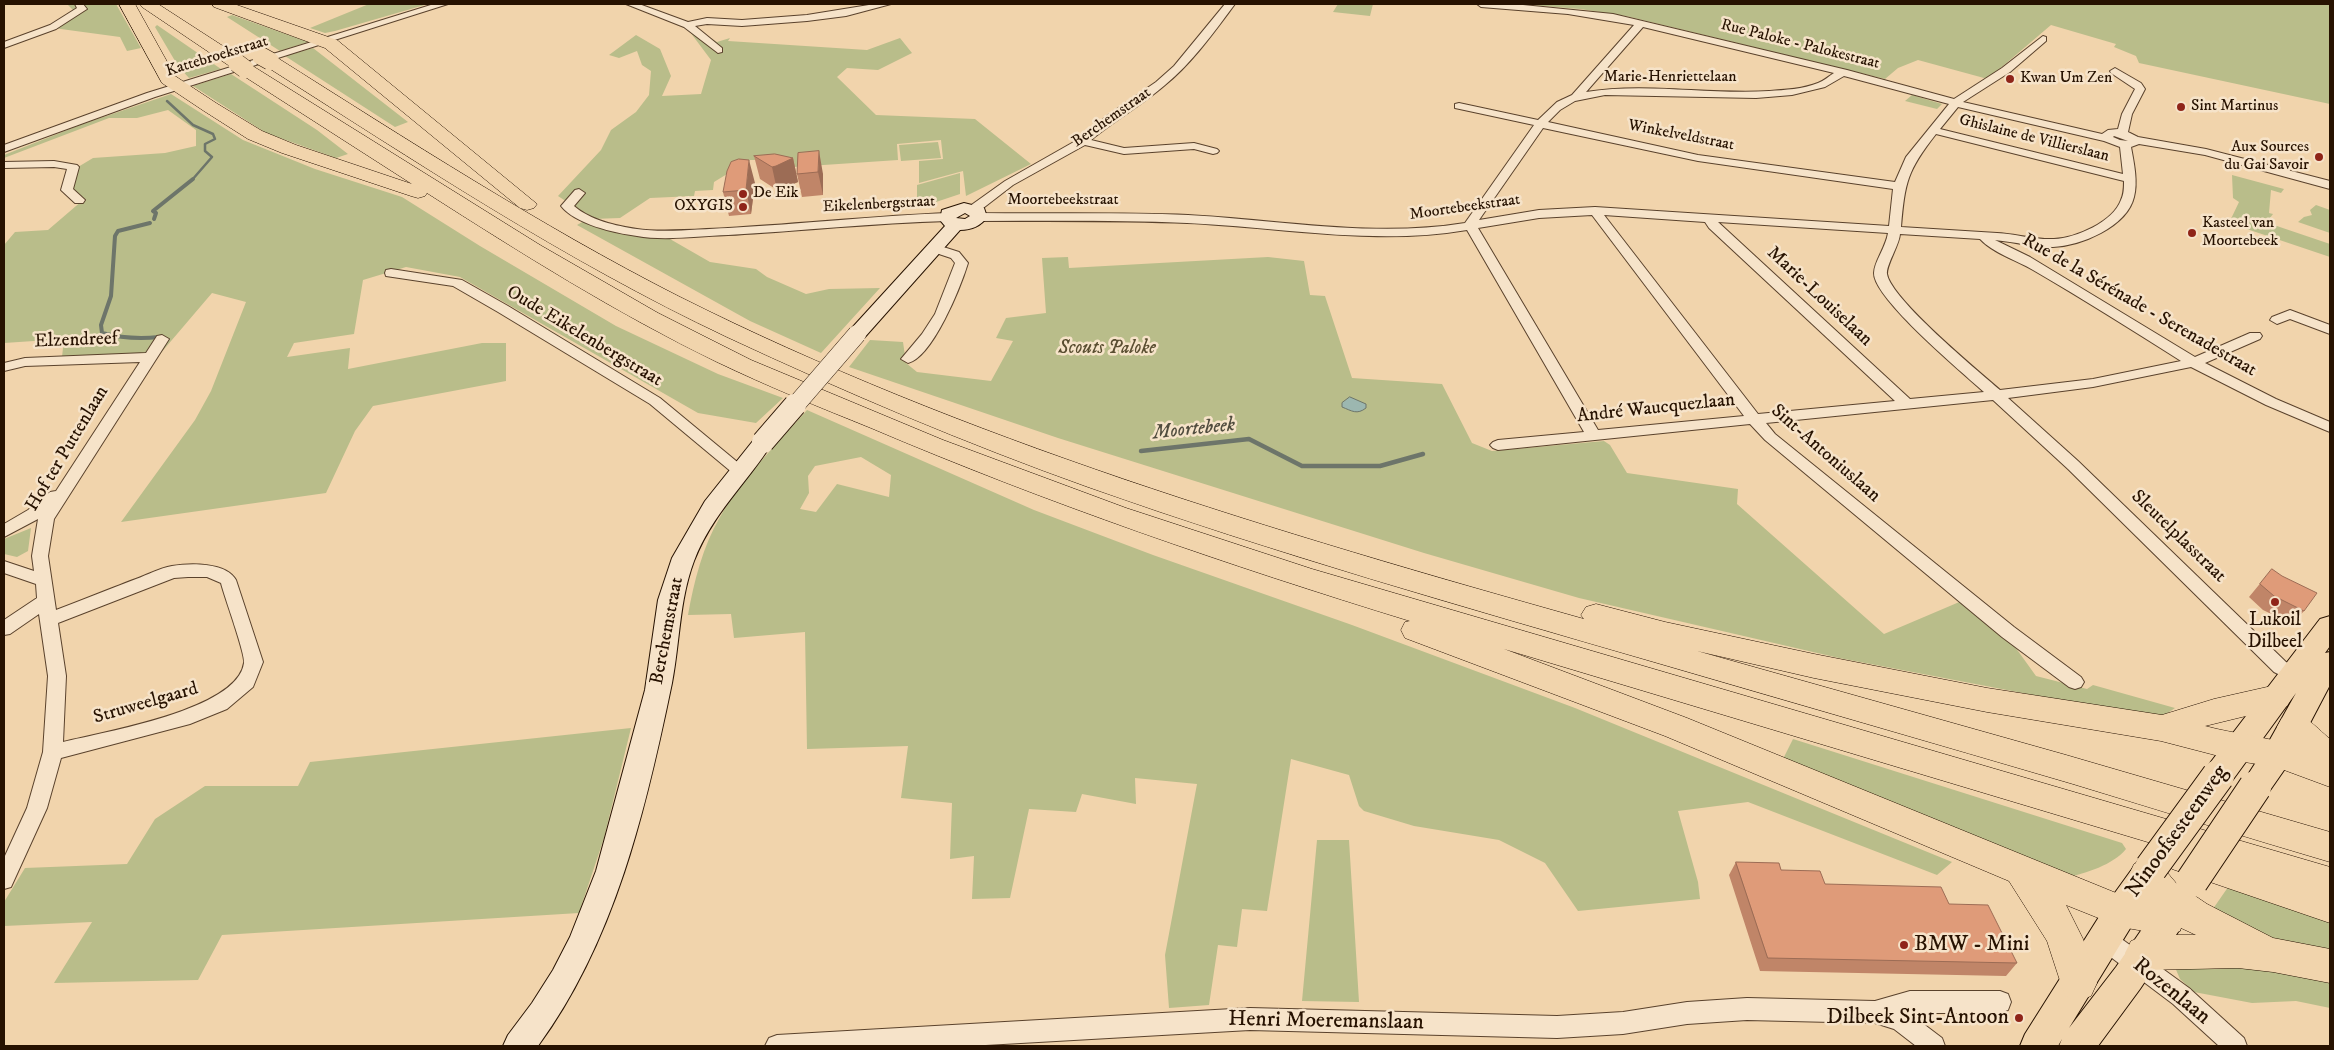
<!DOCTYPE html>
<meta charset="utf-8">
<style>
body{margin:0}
#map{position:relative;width:2334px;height:1050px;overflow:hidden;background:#f1d4ac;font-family:"IM FELL DW Pica",serif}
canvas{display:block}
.frame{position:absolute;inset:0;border:5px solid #271201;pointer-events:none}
</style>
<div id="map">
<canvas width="2334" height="1050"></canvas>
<div class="frame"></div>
</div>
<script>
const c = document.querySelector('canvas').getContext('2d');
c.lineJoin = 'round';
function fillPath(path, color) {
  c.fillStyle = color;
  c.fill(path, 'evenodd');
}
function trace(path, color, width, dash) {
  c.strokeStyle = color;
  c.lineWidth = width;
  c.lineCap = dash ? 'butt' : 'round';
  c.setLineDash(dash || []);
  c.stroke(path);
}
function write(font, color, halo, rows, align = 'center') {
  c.font = font + ' "IM FELL DW Pica",serif';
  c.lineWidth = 5;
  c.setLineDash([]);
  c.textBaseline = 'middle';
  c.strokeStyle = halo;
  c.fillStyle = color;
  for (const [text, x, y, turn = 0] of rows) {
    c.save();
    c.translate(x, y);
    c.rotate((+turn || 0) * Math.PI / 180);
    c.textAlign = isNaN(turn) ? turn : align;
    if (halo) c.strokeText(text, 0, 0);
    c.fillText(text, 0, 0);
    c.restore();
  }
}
const green = new Path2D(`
 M67,4h49l25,44 -14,3 -7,-14 -74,-10 27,-17z
 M369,4h59l-93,27 -10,2 -15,-5z
 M1338,4h35l-3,12 -37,-4z
 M1518,4h812v100l-191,-41 -3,-7 -22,-9 2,-3 -65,-19 -61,52 -6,1 -66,-18 -20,8 -13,11 -259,-63 -46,-7z
 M232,15l76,27 -28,9 -53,-34z
 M157,25l64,44 -32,9 -11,-12 -23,-39z
 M693,27l24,15 13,-4 -2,3 139,9 33,-12 12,15 -34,17 -31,-2 -10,9 39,38 99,4 56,45 -65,32 -3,-25 -44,12v-22l24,-2 -2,-19 -44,4 1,16 -134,9 1,-9h-15l-36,22 -1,8 -18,1 -1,5 -44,2 -30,20 -27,1 -35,-23 43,-46 10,-20 25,-18 13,-17 2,-24 -9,-6 -5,-14 -18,7 -10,-3 27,-20 24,14 11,27 -9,20 39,-2 10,-34 -24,-32z
 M313,48l95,74 -13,5 -110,-71z
 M231,74l86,56 31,24 -12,4 -70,-25 -73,-47z
 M171,94l72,46 72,29 87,28 78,49 136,80 102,48 65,24 -27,25 -58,-10 -238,-136 -54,-10 -43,13 -9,54 -60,9 -7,14 63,-9 -2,21 134,-26h24v38l-133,25 -18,25 -29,62 -205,29 74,-102 16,-29 35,-89 -34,-9 -52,61 -98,3 2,-18 -60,4v-98l11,-13 33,-2 35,-30 -13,-15 8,-18 15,-9 72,-5 31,-7v-16l-28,-20 -31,8h-28l-105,40v-3l76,-30z
 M1912,95l30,9 -5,5 -32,-8z
 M938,142l3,16 -40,3 -2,-16z
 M960,173v21l-30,10 -13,-1v-18z
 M2232,175l52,14 -3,4 -10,-3 -2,23 4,1 -3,4 4,1 -6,4 62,21v13l-101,-34 10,-21 -6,-4z
 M2316,205l14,5v23l-32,-11 6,-5 8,-2 -2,-5z
 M584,221l79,14 47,27 46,7 11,8 39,17 23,-5 51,-1 -59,65 -71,-32 -173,-96z
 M1068,257l1,11 199,-11 36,4 6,34 15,1 27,82 90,6 30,59 20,8 112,-10 6,4 17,28 111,16 -1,15 147,130 80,-34 41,33 31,43 51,13 6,-4 82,23 -16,11 -320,-61 -260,-60 -155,-45 -366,-115 -209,-71 21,-27 33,2 3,21 11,9 74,9 22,-40 -17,-3 10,-20 40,-5 -4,-55z
 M807,410l227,100 119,45 199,70 223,83 377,154 -15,13 -189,-73 -70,9 20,71 2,17 -122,12 -33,-48 -46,-23 -85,-14 -50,-15 -5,-5 -10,-31 -58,-16 -24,152 -25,-2 -5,38 -19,-2 -9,60 -40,3 -4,-53 32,-171 -62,-6 1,26 -54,-10 -6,18 -47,-3 -19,89 -38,1 2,-43 -24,3 2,-56 -51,-5 7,-52 -101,3 -2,-117 -71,6 -3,-24 -43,1c6,-34 15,-69 32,-98 23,-40 57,-73 87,-107zM861,457l30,18 -2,22 -52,-13 -21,28 -16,-3 9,-16 -1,-17 7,-10z
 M31,528l-3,23 -11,6 -13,-3v-15z
 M631,728l-27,110 -25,75 -357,22 -24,45 -144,3 38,-61 -88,4v-24l21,-34 102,-4 28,-45 50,-33h93l12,-24z
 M1793,739l329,104 4,6c-13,16 -40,24 -60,29l-284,-117z
 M1317,840h32l10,162 -57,-1z
 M2233,880l97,32v96l-34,-7 -44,2 -58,-11 -14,-13 -6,-14z`);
const water = new Path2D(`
 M1350,397l16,7v4c-9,7 -14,3 -24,-1v-4z`);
const streamFar2 = new Path2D(`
 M167,101l26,24 20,9 2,5 -10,5v7l7,6 -20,23`);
const streamFar1 = new Path2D(`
 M154,219l2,-6 -3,-2 40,-32
 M150,223l-32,8 -3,5 -4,60 -10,29 1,8c19,5 37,6 57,4`);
const stream = new Path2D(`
 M1141,451l108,-12 53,27h78l43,-12`);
const street = new Path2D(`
 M75,4h8l4,5 -31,20 -52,19v-6l46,-17 27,-17z
 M434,4h14l-293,93 -151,55v-7l143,-52z
 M626,4h13l49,18 19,-4 35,2 65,-5 68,-11h16l-45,12 -39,5 -65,5 -35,-2 -12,2 27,22v4l-4,1 -34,-26z
 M1225,4h10c-21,28 -43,59 -70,81 -23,20 -50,35 -74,55l33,8 70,-5 23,6 2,2 -2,2 -4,1 -19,-5 -70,5 -39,-9 -72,40 -35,27h-8l-2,-3 2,-3 35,-25 74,-42 29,-24 48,-33 18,-16z
 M1477,4h36l100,10 234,56 107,29 48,-31 41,-32 3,1v4l-36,31 -47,30 139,32 6,-4 10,-1 4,-15 13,-25 -24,-16 -1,-2 5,-3 26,15 4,6 -13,25 -4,18 10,5 68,12 124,32v8l-125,-34 -66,-11 -8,3c3,16 7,35 3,50 -7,30 -54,49 -81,50 -20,0 -38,-5 -58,-7l35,17 165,100 55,-24h10l2,3 -2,3 -55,24 71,36 54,23v10l-5,-2 -59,-25 -75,-38 -98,20 -85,11 70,63 208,201 14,8 3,5 -3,5 -6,2 -20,-10 -206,-203 -75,-69 -227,23 9,11 239,193 67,50 3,5 -3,5 -6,2 -6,-2 -67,-50 -237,-197 -15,-16 -252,26 -5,-2 -3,-3 3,-3 5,-2 86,-8 -117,-202c-93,16 -187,-3 -280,-7 -69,-3 -139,-2 -208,-2l-6,-4 6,-4c70,1 140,-1 209,2 92,5 186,23 277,8l69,-98 -79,-17v-4l4,-1 79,17 19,-18 15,-7 62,-70 -66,-11 -87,-7zM1643,27l191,46c-5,3 -10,8 -16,10 -15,6 -33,7 -49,8 -61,4 -123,-9 -183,1zM1844,76l105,28 -43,53 -11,25 -197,-27 -150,-33 12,-12 15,-9 30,-6 151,3 36,-3 33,-8zM1958,107l146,34 16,6 3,27 -183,-45zM1543,128l155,33 195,28 -4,37 -294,-19 -56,3 -60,10zM1936,134l188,47c0,7 0,13 -3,19 -8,22 -45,38 -67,39 -19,1 -38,-5 -57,-6 -32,-2 -64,-4 -96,-6 4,-45 6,-56 35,-93zM2114,136l14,5 -8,-1 -7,-3zM1592,215l152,201 -146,14 -120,-202 61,-10zM1604,215l101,7 4,6 186,173 -137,13zM1718,222l170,11c-2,14 -14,29 -14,40 -1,25 89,100 110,119l-74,7zM1900,234l80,5c13,14 36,21 53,31 50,29 99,60 148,91l-88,18 -93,11c-23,-20 -109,-91 -113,-116 -1,-9 12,-28 13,-40z
 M54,161l23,4 2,2 -6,22 12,11 -2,3h-8l-14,-13 6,-21 -13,-2 -50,1v-6z
 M579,189l6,4 -11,13c16,14 42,20 63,23 26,4 64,0 91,-1 73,-4 146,-12 219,-15l6,4 -6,4c-73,2 -146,10 -219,14 -27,1 -65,6 -91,1 -23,-3 -62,-12 -76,-30l14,-16z
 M934,244l25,8 9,11c-7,23 -35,94 -60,100l-7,-4 21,-25 13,-20 20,-51 -4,-5 -21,-7 -2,-3z
 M391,269l71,11 46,26 152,92 87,72 -3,4h-10l-84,-70 -152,-92 -45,-26 -67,-10 -1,-3 1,-3z
 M2290,310l40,15v9l-40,-15 -13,5 -7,-4 2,-3z
 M162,335l7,4 -115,180 -6,37 8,54c27,-10 53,-21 80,-31 11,-4 24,-11 36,-13 18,-3 54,-4 64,14l27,82 -10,25 -26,22 -37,15 -129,34 -14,50 -36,79 -7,2v-31l23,-50 16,-56 5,-76 -9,-62 -29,20 -6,1v-15l33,-22 -1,-14 -32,-11v-12l30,10 -2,-15 6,-37 -34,18v-13l24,-14 22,-18 6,-1 84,-129 -115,4 -21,5v-8l21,-5 121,-5 11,-17zM188,577h19l14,6c3,13 25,72 23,80 -6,47 -141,69 -181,79l3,-66 -8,-53 116,-45z
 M2104,929l8,3 77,56 55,50 3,8h-28l-46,-42 -77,-58 -3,-7 3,-7z
 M1910,991h90l8,3 3,8 -3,8 -8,3h-91l33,25 3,8h-29l-22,-17 -19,-6 -128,-3 -60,4 -64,10 -66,4 -307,-8 -282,16h-203l4,-8 8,-3 473,-27 307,8 66,-4 64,-10 60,-4 128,3z`);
const secondary = new Path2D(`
 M964,203l20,5 3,9c-6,9 -16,13 -27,13l-96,108 -7,2 -7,-2 -2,-4 2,-4 95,-104 -5,-6 2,-10zM965,213l5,3 -5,3 -9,-1z
 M763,435l7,2 3,5c-26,41 -61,72 -79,119 -15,40 -14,81 -22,122 -26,126 -57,258 -134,363h-35l5,-11 24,-32 21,-33 17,-33 26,-66 49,-181 13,-90 14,-42 33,-57 51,-64z`);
const primary = new Path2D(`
 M2330,616v30l-5,7 5,-1v33l-41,78 -23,33 -11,4 -11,-4 -4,-9 27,-42 29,-52 -67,92 -11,3 -11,-3 -4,-9 4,-9 113,-148z
 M2151,854l11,4 5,10 -98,160 47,-61 48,-70 12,-5 12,5 4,10 -4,10 -48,72 -42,57h-39l3,-7 -4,7h-38l5,-12 84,-133 31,-43z`);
const highway = new Path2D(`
 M119,4h16l40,72 41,27 46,28 34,14 116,39 -173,-111 -2,-5 -6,-1 -89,-60 -2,-3h18l85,55 2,5 6,1 289,180 118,68 93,47 192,80 183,68 186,61 1018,298v56l-158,-54 -6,-11 5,-9 -667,-200 183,69 434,177 24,4 -11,-13 -5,-11 5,-11 13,-5 13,5 16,19 31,21 66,34 57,11v34l-57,-11 -35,-4 -94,2 -13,-5 -6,-12 6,-12 13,-5 23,-1 -46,-8 -55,-22 17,34 14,44 -6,13 -13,5 -13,-5 -18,-55 -38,-60 -344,-145 -260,-98 -4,-8 4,-8 5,-1c-182,-56 -363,-118 -539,-193 -52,-21 -104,-42 -154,-66 -101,-49 -196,-109 -290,-169l-2,3 -7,2 -7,-2 -129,-43 -34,-14 -44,-28 -42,-28zM2181,928l15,7h-29l13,-4z
 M212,4h22l103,36 200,164 -3,4 -7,2 -7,-2 -195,-160 -111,-41z
 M270,56l6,1c132,83 263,168 402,239 287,144 597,236 906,323l-3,-4 5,-8 10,-3 69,18 149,32 173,34 175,27 52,-16 62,-14 11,3 5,9 -5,9 -82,20c29,8 60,10 88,20l-11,-10 -5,-9 5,-9c22,-8 32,8 48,21v48l-54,-20 -38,-6 -77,-20 -174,-29 -173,-34 -117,-27 369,104 264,77v30c-85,-25 -171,-52 -257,-78 -139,-41 -279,-81 -419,-122 -189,-55 -380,-109 -566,-175 -123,-44 -243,-95 -361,-150 -163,-77 -312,-176 -463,-272l-3,-4 3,-4z`);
const secondaryBridgeFar1 = new Path2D(`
 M794,407l63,-73`);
const secondaryBridge = new Path2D(`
 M763,442l32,-37`);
const primaryBridge = new Path2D(`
 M2151,868l67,-92
 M2192,881l63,-94`);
const highwayBridge = new Path2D(`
 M261,56l9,5
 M237,63l8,6`);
const wall = new Path2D(`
 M798,153l25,21v21l-21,2 -5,-23z
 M754,156l39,2 5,24 -17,7 -4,1 -17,-11z
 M755,183l-4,31 -22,2 -6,-24z
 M2272,569l32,42 -12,13 -29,-14 -14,-13z
 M1736,862l45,8 44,14 124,20 68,59 -11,13 -246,-5 -31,-96z`);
const shadedWall = new Path2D(`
 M819,151l4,23v21l-5,-23z
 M793,158l5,24 -17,7 -4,1 -5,-23z
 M749,160l6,23 -4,31 -5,-24z`);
const building = new Path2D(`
 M819,151l-1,21 -21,2 1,-21z
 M775,154l18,4 -17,8 -4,1 -18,-11z
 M739,159l10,1 -3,30 -23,2 4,-21 4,-9z
 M2272,569l10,7 35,17 -13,18 -30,-15 -14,-12z
 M1736,862l43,1 2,7 39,1 5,13 116,3 8,17 39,1 29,58 -249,-5z`);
const markers = [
 [2010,79,5,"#8f2418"],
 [2181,107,5,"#8f2418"],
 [2319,157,5,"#8f2418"],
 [743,194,5,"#8f2418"],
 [743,207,5,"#8f2418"],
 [2192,233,5,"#8f2418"],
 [2275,602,5,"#8f2418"],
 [1904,945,5,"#8f2418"],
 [2019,1018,5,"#8f2418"]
];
const farStreetnames = [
 ["Rue Paloke - Palokestraat",1800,45,14],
 ["Kattebroekstraat",217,57,-17],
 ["Marie-Henriettelaan",1670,78],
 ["Berchemstraat",1112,118,-35],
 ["Winkelveldstraat",1681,136,11],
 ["Ghislaine de Villierslaan",2034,139,14],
 ["Moortebeekstraat",1063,201],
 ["Eikelenbergstraat",879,205,-3],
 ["Moortebeekstraat",1465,208,-8]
];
const farPoinames = [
 ["Kwan Um Zen",2020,79],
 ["Sint Martinus",2191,107],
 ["Aux Sources",2309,148,"right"],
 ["du Gai Savoir",2309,166,"right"],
 ["De Eik",753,194],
 ["OXYGIS",733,207,"right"],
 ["Kasteel van",2202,224],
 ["Moortebeek",2202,242]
];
const streetNames = [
 ["Marie-Louiselaan",1819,297,43],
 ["Rue de la Sérénade - Serenadestraat",2139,306,30],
 ["Oude Eikelenbergstraat",584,337,31],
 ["Elzendreef",76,341,-2],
 ["André Waucquezlaan",1656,409,-6],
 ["Hof ter Puttenlaan",68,449,-59],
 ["Sint-Antoniuslaan",1825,454,41],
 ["Sleutelplasstraat",2178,537,44],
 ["Berchemstraat",668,631,-79],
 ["Struweelgaard",146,704,-16]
];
const parkNames = [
 ["Scouts Paloke",1107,349]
];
const poiNames = [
 ["Lukoil",2275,621],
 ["Dilbeel",2275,643]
];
const waterNames = [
 ["Moortebeek",1194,430,-6]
];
const nearStreetnames = [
 ["Ninoofsesteenweg",2178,832,-54],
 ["Rozenlaan",2171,992,39],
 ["Henri Moeremanslaan",1326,1022,1]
];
const nearPoinames = [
 ["BMW - Mini",1914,945],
 ["Dilbeek Sint-Antoon",2009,1018,"right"]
];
fillPath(green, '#b9bd8a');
fillPath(water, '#9cb7b0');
trace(water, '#6d756a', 1);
trace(streamFar2, '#6d756a', 2.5);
trace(streamFar1, '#6d756a', 4);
trace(stream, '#6d756a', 4.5);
trace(street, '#5a422c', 2);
trace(secondary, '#271201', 2);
trace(primary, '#271201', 2);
trace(highway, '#271201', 1);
fillPath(street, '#f6e3c9');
fillPath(secondary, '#f6e3c9');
fillPath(primary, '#f1d4ac');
fillPath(highway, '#f1d4ac');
trace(secondaryBridgeFar1, '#271201', 19, []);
trace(secondaryBridge, '#271201', 24, []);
trace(primaryBridge, '#271201', 34, []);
trace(highwayBridge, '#271201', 19, []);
trace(secondaryBridgeFar1, '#f6e3c9', 18);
trace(secondaryBridge, '#f6e3c9', 22);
trace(primaryBridge, '#f1d4ac', 32);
trace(highwayBridge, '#f1d4ac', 18);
fillPath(wall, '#c08568');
fillPath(shadedWall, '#9c6c55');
fillPath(building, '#df9b79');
trace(building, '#9c6c55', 1);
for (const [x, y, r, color] of markers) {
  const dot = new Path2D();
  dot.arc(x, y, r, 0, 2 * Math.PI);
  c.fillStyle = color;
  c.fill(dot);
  trace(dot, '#f6e3c9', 2);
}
write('16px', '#271201', '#f6e3c9', farStreetnames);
write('16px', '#271201', '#f6e3c9', farPoinames, 'left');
write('19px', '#271201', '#f6e3c9', streetNames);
write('italic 19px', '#5a4e31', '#f6e3c9', parkNames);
write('19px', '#271201', '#f6e3c9', poiNames);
write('italic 20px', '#504c3e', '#f6e3c9', waterNames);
write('22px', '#271201', '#f6e3c9', nearStreetnames);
write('22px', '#271201', '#f6e3c9', nearPoinames, 'left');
</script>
